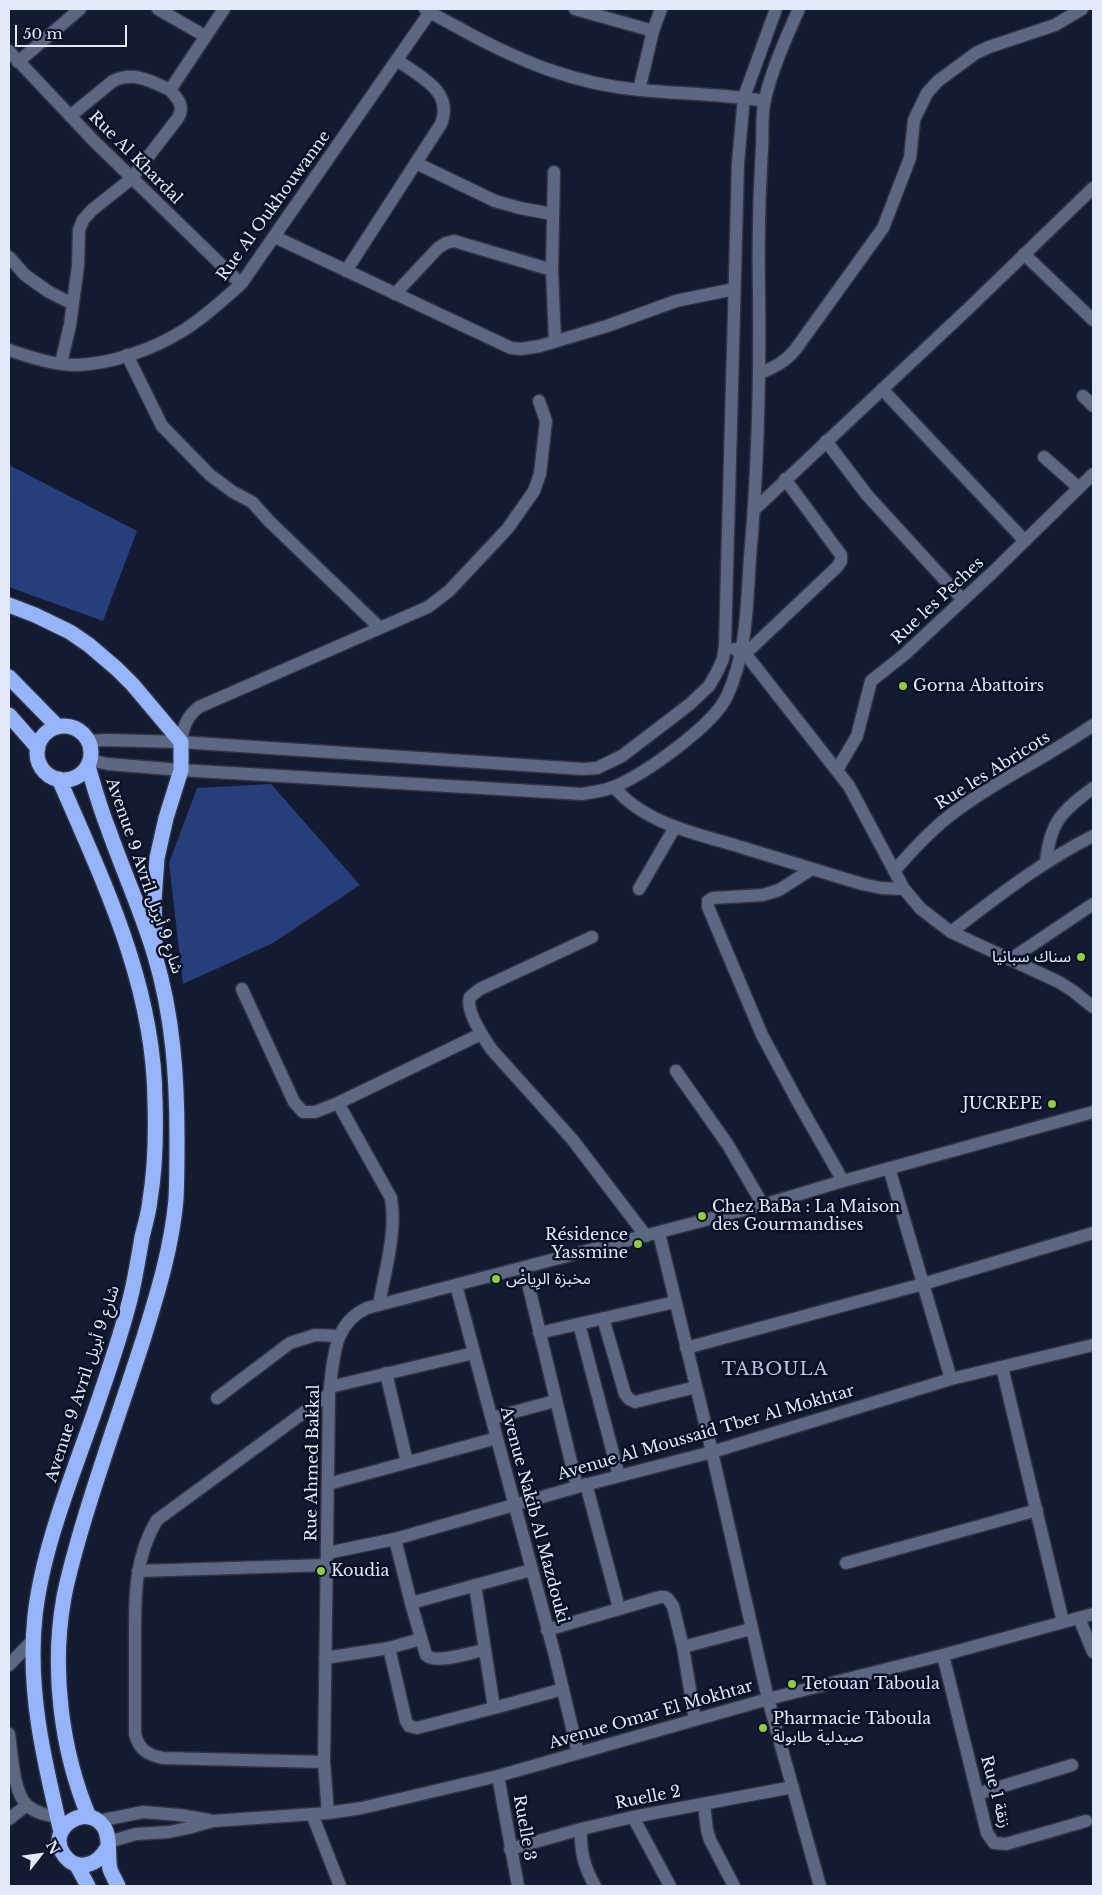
<!DOCTYPE html>
<meta charset="utf-8">
<style>
body{margin:0}
#map{position:relative;width:1102px;height:1895px;overflow:hidden;background:#121b30;font-family:"Libre Baskerville",serif}
canvas{display:block}
.frame{position:absolute;inset:0;border:10px solid #e2e9f9;pointer-events:none}
.north{position:absolute;left:15px;top:1830px;width:50px;height:50px;-webkit-text-stroke:4px #091126;paint-order:stroke;rotate:60deg;font-size:14px;font-weight:700;line-height:20px;text-align:center;color:#e2e9f9}
.north::after{content:'';display:block;margin:auto;width:18px;height:22px;background:#e2e9f9;clip-path:polygon(50% 0,100% 100%,50% 72%,0 100%)}
.scale{position:absolute;left:15px;top:25px;width:112px;height:22px;box-sizing:border-box;border:2px solid #e2e9f9;border-top:0;padding-left:6px;font-size:15px;line-height:18px;white-space:nowrap;color:#e2e9f9;-webkit-text-stroke:4px #091126;paint-order:stroke}
</style>
<div id="map">
<canvas width="1102" height="1895"></canvas>
<div class="frame"></div>
<div class="north">N</div>
<div class="scale">50 m</div>
</div>
<script>
const c = document.querySelector('canvas').getContext('2d');
c.lineJoin = 'round';
function fillPath(path, color) {
  c.fillStyle = color;
  c.fill(path, 'evenodd');
}
function trace(path, color, width, dash) {
  c.strokeStyle = color;
  c.lineWidth = width;
  c.lineCap = dash ? 'butt' : 'round';
  c.setLineDash(dash || []);
  c.stroke(path);
}
function write(font, color, halo, rows, align = 'center') {
  c.font = font + ' "Libre Baskerville","Noto Sans Arabic",serif';
  c.lineWidth = 5;
  c.setLineDash([]);
  c.textBaseline = 'middle';
  c.strokeStyle = halo;
  c.fillStyle = color;
  for (const [text, x, y, turn = 0] of rows) {
    c.save();
    c.translate(x, y);
    c.rotate((+turn || 0) * Math.PI / 180);
    c.textAlign = isNaN(turn) ? turn : align;
    if (halo) c.strokeText(text, 0, 0);
    c.fillText(text, 0, 0);
    c.restore();
  }
}
const green = new Path2D(`
 M9,465l128,66 -34,90 -94,-34z
 M271,784l89,101 -87,58 -90,41 -14,-121 28,-75z`);
const minor = new Path2D(`
 M158,9l47,27
 M425,9c14,9 29,16 43,24 56,30 108,51 172,57 41,4 83,4 125,11
 M575,9l78,22
 M9,51l84,89 148,144
 M18,62l62,-53
 M639,90l14,-59 8,-22
 M70,116l43,-35c21,-10 38,0 57,9l54,-81
 M416,163l79,38 25,7 32,6
 M554,172l-2,98 3,71
 M275,237l236,111 10,1 19,-3 67,-20 69,-25 58,-12
 M1024,254l69,66
 M9,257l16,18 24,17 24,12
 M346,271l95,-147c13,-33 -21,-47 -44,-64
 M395,294l43,-46 8,-5 8,-2 98,29
 M9,350c21,7 44,15 67,15 36,-1 78,-16 108,-35 21,-13 39,-30 57,-46l189,-272
 M127,355l35,71 48,49 23,17 19,10 17,19 111,107
 M61,363l9,-38 8,-59 1,-36 4,-10 9,-10 39,-31 47,-61c7,-12 0,-19 -8,-28
 M760,373c15,-6 25,-11 35,-23l88,-122 27,-70 4,-38 13,-27 11,-12 38,-28 13,-6 66,-22 27,-16
 M882,389l143,152
 M1083,396l10,10
 M826,441l41,54 96,105
 M1044,457l35,31
 M755,509l215,-202 123,-119
 M734,649l11,5 6,7 98,125 55,103 17,20 30,23 108,50 14,9 20,16
 M745,654l92,-87 4,-6v-6l-56,-76
 M89,741l18,-1 74,2 402,27 14,-1 25,-12 68,-52 19,-18 8,-14 6,-13 2,-14 13,-482 6,-66 32,-88
 M181,742c2,-15 6,-26 18,-35l229,-100 21,-16 47,-50 12,-13 26,-37 6,-17 6,-53 -7,-20
 M90,760l18,4 73,6 401,24c12,-2 23,-3 34,-8 30,-13 98,-61 111,-90 20,-42 20,-94 23,-139 8,-88 10,-176 9,-264 -1,-49 0,-97 3,-145 1,-16 -1,-33 3,-49 7,-30 21,-62 34,-90
 M837,770l20,-34 14,-55 34,-27 88,-82 100,-98
 M614,787c32,38 85,47 130,61 39,12 78,24 118,36l19,4 23,1
 M1046,862c4,-40 16,-51 47,-74
 M812,869l-33,21 -16,5 -50,3 -5,3v6l54,128 36,67 45,79
 M894,871c17,-19 34,-38 54,-54 45,-35 98,-59 145,-92
 M639,889l36,-62
 M951,932c46,-35 90,-70 142,-96
 M592,937l-112,52 -10,8c-5,13 14,42 22,53l80,89 74,97
 M1011,959l82,-55
 M242,989l52,113 9,10h12l23,-9 143,-69
 M676,1071l52,74 35,60
 M338,1103l53,95c6,34 -6,72 -12,107
 M889,1168l62,211
 M659,1233l53,219 56,247 52,187
 M524,1267l53,220
 M456,1285l99,371 23,97
 M603,1318l22,76 4,5 6,3 61,-15
 M579,1324l40,152
 M539,1333l136,-31
 M686,1348l237,-64 170,-51
 M1002,1367l61,255
 M386,1373l21,89
 M330,1387l144,-34
 M217,1398l73,-55 25,-8 24,1
 M492,1418l63,-17
 M328,1484l169,-46
 M586,1484l33,124
 M395,1539l16,64 15,52c10,10 45,-3 59,-5
 M327,1553l68,-14 182,-52 135,-35 239,-73 142,-34
 M846,1563l191,-53
 M138,1571l189,-6
 M475,1585l19,123 69,-19
 M411,1603l120,-33
 M1079,1618l14,34
 M547,1630l113,-33h5l3,2 5,7 10,41 12,73
 M683,1647l68,-18
 M389,1648l17,73 3,5 8,2 77,-20
 M943,1655l44,178 7,10 12,1 80,-23
 M325,1658l64,-10 32,-9
 M9,1665l24,-25
 M9,1734c3,19 4,60 19,72 8,7 19,9 29,11
 M324,1762l-161,-4c-15,-3 -24,-8 -28,-24 0,-29 0,-58 0,-88 0,-43 -2,-87 22,-126l172,-126
 M498,1776l20,110
 M977,1794l95,-29
 M704,1804l3,26 3,10 24,46
 M328,1813l-4,-51 5,-368c5,-34 3,-70 38,-86l396,-103 80,-24 250,-69
 M312,1814l28,72
 M633,1817l37,69
 M9,1819l18,-14
 M98,1821l45,-9 37,3 29,5
 M581,1829c-1,22 3,38 14,57
 M108,1842l28,-8 33,-2 19,-4 25,-7 115,-8 34,-5 136,-32 270,-77 175,-44 150,-41
 M510,1849l71,-20 52,-12 160,-30`);
const highway = new Path2D(`
 M9,605l26,10 35,17 19,13 28,24 16,16 48,57v28l-15,48 -9,40 -3,43 1,40
 M9,677l49,50
 M9,715l29,33
 M37 753a27 27 0 1 1 54 0a27 27 0 1 1-54 0Z
 M88,766c6,21 12,42 20,62 15,43 34,84 47,128 18,60 22,121 22,183 0,20 0,40 -1,60 -4,47 -18,93 -32,138 -21,66 -45,131 -64,197 -6,21 -12,42 -16,63 -13,72 -3,153 25,220
 M59,779c45,104 95,206 96,322 1,31 0,69 -5,99 -1,12 -5,25 -8,37 -3,18 -6,36 -10,54 -8,35 -20,70 -32,105 -23,69 -57,147 -65,220 -8,73 9,145 26,216
 M107,1848c-9,17 -30,25 -43,7 -19,-26 22,-54 40,-28 7,11 3,29 6,42 2,6 6,12 8,17
 M76,1864l12,22`);
const markers = [
 [903,686,5,"#90cd41"],
 [1081,957,5,"#90cd41"],
 [1052,1104,5,"#90cd41"],
 [702,1216,5,"#90cd41"],
 [638,1244,5,"#90cd41"],
 [496,1279,5,"#90cd41"],
 [321,1571,5,"#90cd41"],
 [792,1684,5,"#90cd41"],
 [763,1728,5,"#90cd41"]
];
const streetNames = [
 ["Rue Al Khardal",135,158,45],
 ["Rue Al Oukhouwanne",274,206,-54],
 ["Rue les Peches",938,601,-43],
 ["Rue les Abricots",993,771,-32],
 ["Avenue 9 Avril شارع 9 أبريل",144,876,71],
 ["Avenue 9 Avril شارع 9 أبريل",83,1384,-72],
 ["Avenue Al Moussaid Tber Al Mokhtar",706,1433,-16],
 ["Rue Ahmed Bakkal",313,1463,-89],
 ["Avenue Nakib Al Mazdouki",534,1515,75],
 ["Avenue Omar El Mokhtar",651,1715,-16],
 ["Rue 1 زنقة",995,1792,75],
 ["Ruelle 2",648,1798,-11],
 ["Ruelle 3",524,1828,80]
];
const poiNames = [
 ["Gorna Abattoirs",913,686],
 ["سناك سبانيا",1071,957,"right"],
 ["JUCREPE",1042,1104,"right"],
 ["Chez BaBa : La Maison",712,1207],
 ["des Gourmandises",712,1225],
 ["Résidence",628,1235,"right"],
 ["Yassmine",628,1253,"right"],
 ["مخبزة الرِياضْ",506,1279],
 ["Koudia",331,1571],
 ["Tetouan Taboula",802,1684],
 ["Pharmacie Taboula",773,1719],
 ["صيدلية طابولة",773,1737]
];
const neighbourhoodNames = [
 ["TABOULA",775,1370]
];
fillPath(green, '#273e7c');
trace(minor, '#2f3344', 15);
trace(highway, '#2f3344', 18);
trace(minor, '#5c6882', 12);
trace(highway, '#95b4fa', 15);
for (const [x, y, r, color] of markers) {
  const dot = new Path2D();
  dot.arc(x, y, r, 0, 2 * Math.PI);
  c.fillStyle = color;
  c.fill(dot);
  trace(dot, '#091126', 2);
}
write('16px', '#e2e9f9', '#091126', streetNames);
write('16px', '#e2e9f9', '#091126', poiNames, 'left');
c.letterSpacing = '1px';
write('18px', '#b8c6e3', '#091126', neighbourhoodNames);
c.letterSpacing = '0px';
</script>
